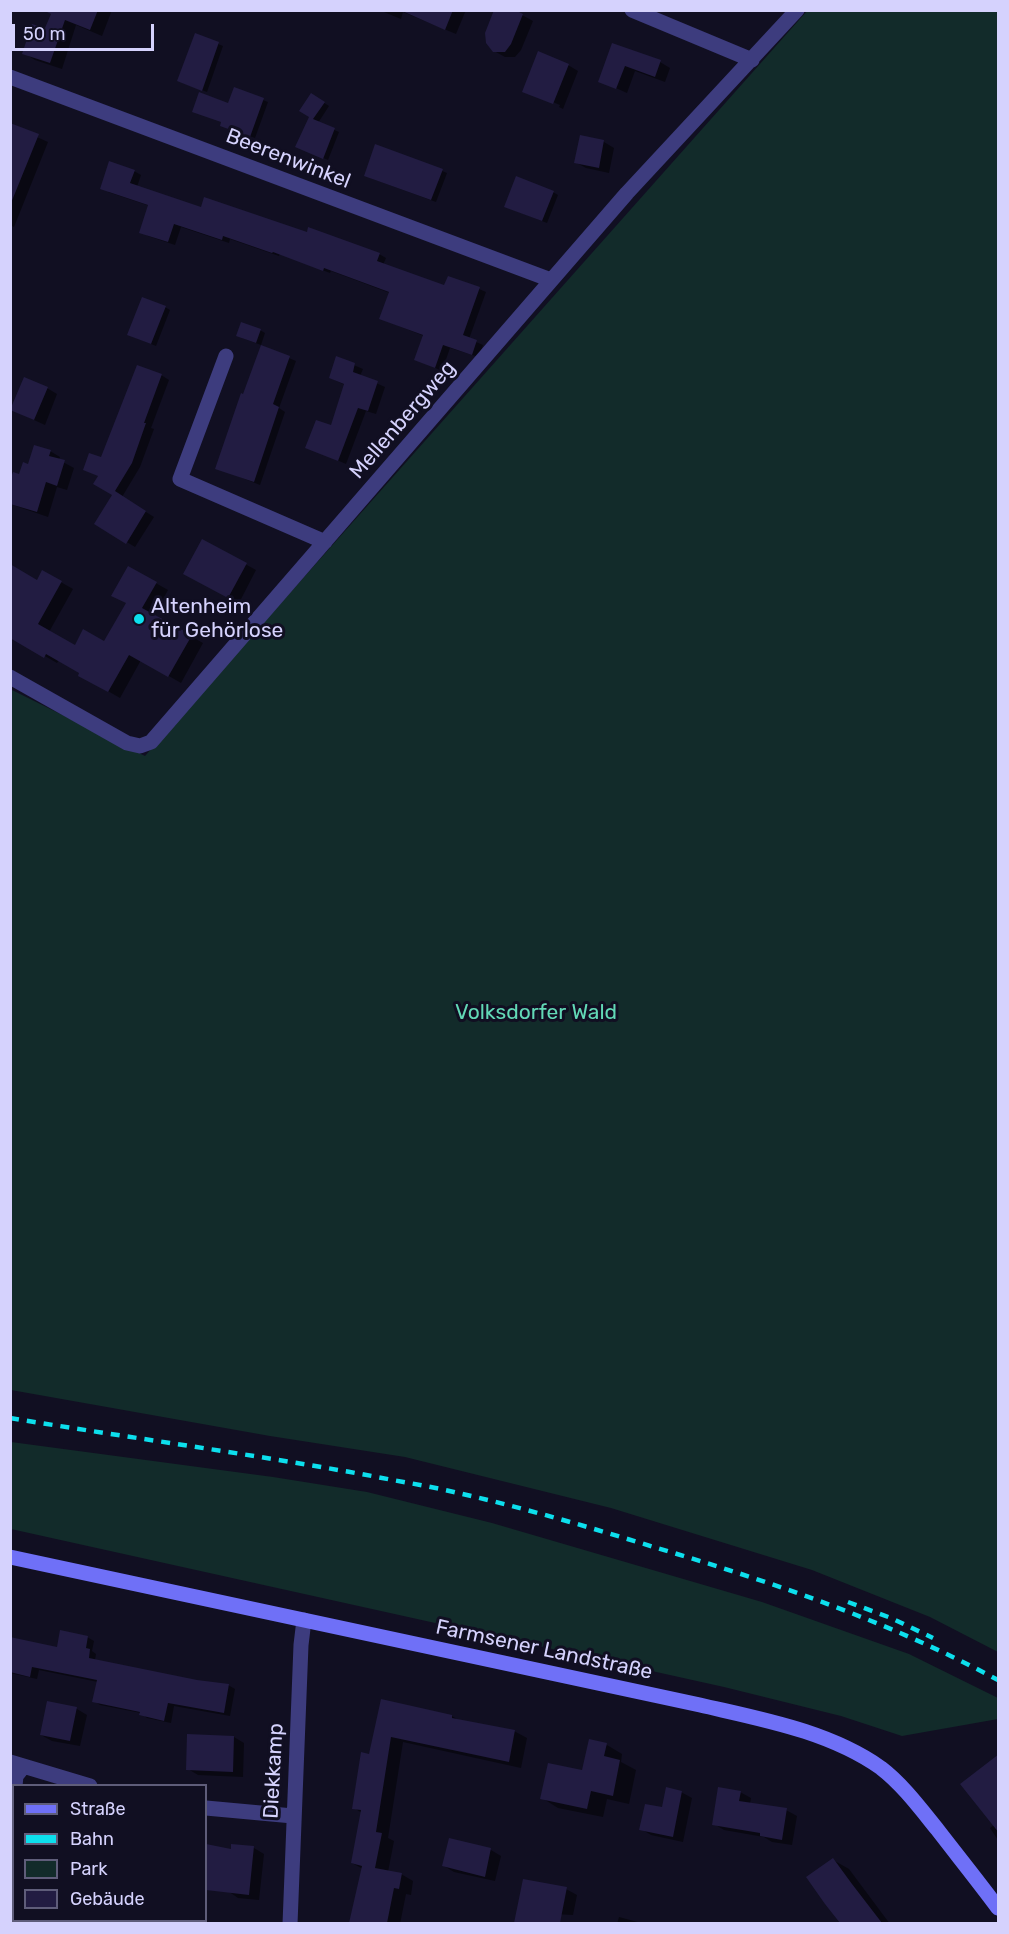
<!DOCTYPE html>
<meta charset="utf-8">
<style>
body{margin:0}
#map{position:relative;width:1009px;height:1934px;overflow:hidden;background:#110f22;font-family:Rubik,sans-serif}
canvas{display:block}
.frame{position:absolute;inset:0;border:12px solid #d5d2fd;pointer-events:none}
.legend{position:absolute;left:12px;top:1784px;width:195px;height:138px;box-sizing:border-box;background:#110f22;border:2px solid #5f5d7a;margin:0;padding:8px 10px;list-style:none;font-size:18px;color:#d5d2fd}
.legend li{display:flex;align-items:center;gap:12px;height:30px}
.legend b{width:30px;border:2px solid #5f5d7a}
.scale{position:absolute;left:12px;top:24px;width:142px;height:27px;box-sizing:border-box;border:3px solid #d5d2fd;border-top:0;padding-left:8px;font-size:18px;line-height:21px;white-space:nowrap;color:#d5d2fd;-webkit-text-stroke:4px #110f22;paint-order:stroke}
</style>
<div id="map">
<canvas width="1009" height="1934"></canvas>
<div class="frame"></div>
<ul class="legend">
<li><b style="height:8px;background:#6f70f7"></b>Straße</li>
<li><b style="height:8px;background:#0ddfed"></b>Bahn</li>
<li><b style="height:16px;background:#122b2a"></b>Park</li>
<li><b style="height:16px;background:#221c42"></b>Gebäude</li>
</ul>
<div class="scale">50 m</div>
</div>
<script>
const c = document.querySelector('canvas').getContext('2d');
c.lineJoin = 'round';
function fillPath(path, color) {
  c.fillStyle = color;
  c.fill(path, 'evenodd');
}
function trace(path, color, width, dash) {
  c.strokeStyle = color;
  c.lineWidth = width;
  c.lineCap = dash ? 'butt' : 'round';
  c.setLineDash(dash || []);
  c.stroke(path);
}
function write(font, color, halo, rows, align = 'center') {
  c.font = font + ' Rubik,sans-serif';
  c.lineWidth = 6;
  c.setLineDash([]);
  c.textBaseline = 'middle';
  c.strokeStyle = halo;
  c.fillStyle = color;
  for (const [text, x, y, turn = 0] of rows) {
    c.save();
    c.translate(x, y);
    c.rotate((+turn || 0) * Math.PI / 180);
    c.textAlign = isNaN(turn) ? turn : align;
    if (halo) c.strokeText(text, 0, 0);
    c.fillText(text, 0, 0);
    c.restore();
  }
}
const green = new Path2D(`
 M807,11h191v1641l-68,-35 -118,-47 -201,-62 -206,-51 -135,-21 -259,-46 -1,-701 135,67z
 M11,1442l262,35 94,15 125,31 270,79 147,52 89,44v21l-96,17 -61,-20 -117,-29 -713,-158z`);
const shadow = new Path2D(`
 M54,10h58l-10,26 -26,-11 -14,44 -27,-9 -11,-7 22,-23z
 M379,10h87l-10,24 -53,-22 -2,7z
 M522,15l11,6 -12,29 -6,7h-10l-11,-6z
 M195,35l28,11 -16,46 -24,-9z
 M613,45l47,17 10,6 -5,14 -30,-11 -8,22 -27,-12z
 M568,65l10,6 -15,38 -4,-2 1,-2 -27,-11z
 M234,89l34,13 -13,36 -29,-10 3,-23z
 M312,95l17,11 -11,17 21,9 -11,28 -26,-11 9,-32z
 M10,125l38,17 -34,85 -4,-2z
 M581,137l23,5 10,6 -5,25 -23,-5 -11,-6z
 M134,171l7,4 -4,12 65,22 105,25 72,20 7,4 -3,7 62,22 4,-10 30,12 7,3 -17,47 14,6 -4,12 -29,-9 -8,23 -27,-12 9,-23 -43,-17 9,-26 -59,-22 -1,2 -50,-19 -1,2 -49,-17 -1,4 -48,-16 -6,18 -27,-9 -7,-4 9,-26 -42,-14z
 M442,171l5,2 -11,29 -66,-24z
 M553,192l5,3 -11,28 -36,-14z
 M165,307l5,3 -14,36 -23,-9z
 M260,330l5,3 -4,12 -19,-7z
 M262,347l34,14 -17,47 6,4 -25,73 -43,-17z
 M337,358l26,11 -3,7 25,11 -9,27 -10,-3 -20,53 -39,-17 25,-20 13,-42 -15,-7z
 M161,375l8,5 -18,48 3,1 -14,38 -18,30 32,20 -19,30 -38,-23 17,-29 -15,-19 -14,-6 17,-11z
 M47,388l10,6 -12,31 -33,-15z
 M50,451l10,6 -1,3 15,8 -7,22 -10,-3 -9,30 -38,-13 19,-39z
 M203,541l53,29 -17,33 -53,-30z
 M129,568l39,22 -14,26 49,27 -22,40 -40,-23 -21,38 -40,-23 1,-3 -22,-12 -2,3 -47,-27 33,-64 30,17 -24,43 26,15 30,-4 22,-40z
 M87,1637l7,4 -2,10 4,3 -1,6 102,21 31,4 7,4 -5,27 -56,-10 -3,17 -24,-5 -6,-5 -41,-8 -6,-4 4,-19 -59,-12 -2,9 -27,-6v-34l48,10z
 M382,1701l70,15 8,5 54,10 13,7 -6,30 -118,-26 -15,96 6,3 -6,31 13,2 12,7 -2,14 -5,-1 -6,30h-49l12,-55 -11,-6 10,-50 -8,-5 16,-53z
 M48,1703l29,6 10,6 -7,31 -28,-5 -11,-6z
 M234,1737l10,6 -1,34 -45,-2 -10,-6z
 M607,1745l15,9 -1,8 15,8 -7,34 -22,-5 -4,18 -45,-9 -16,-10 42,-26z
 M998,1756v84l-8,-12 4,-3z
 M681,1792l11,6 -9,44 -32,-7 -10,-6z
 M740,1792l11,6 -1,6 36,6 11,6 -5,29 -20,-3 -8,-5 -40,-7 -10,-6z
 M233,1845l21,3 10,6 -5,46 -21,-2 -10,-7 -22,-4v-41l26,4z
 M491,1850l10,6 -6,25 -41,-9 -10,-6z
 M833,1860l16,9 41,55h-48l-34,-47z
 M525,1881l41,8 11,6 -4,20 -20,-1 -2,10h-35z
 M619,1917l26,7h-28z
 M53,1920h42l-1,4h-36z`);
const building = new Path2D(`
 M43,10h55l-8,20 -25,-10 -15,43 -28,-9 10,-30 13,4 6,-14z
 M400,10h53l-8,20z
 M494,10h21l8,4 -12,30 -6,8h-12l-7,-9 -1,-10z
 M195,33l24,9 -17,49 -25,-10z
 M612,43l49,17 -6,17 -30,-11 -9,23 -18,-7z
 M538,51l31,13 -16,40 -31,-12z
 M234,87l30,11 -14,39 -30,-11 1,-4 -29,-10 7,-20 29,11z
 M311,93l14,9 -12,17 22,9 -12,31 -28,-12 14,-30 -10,-6z
 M10,123l29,11 -28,69h-1z
 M580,135l24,5 -5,28 -25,-5z
 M375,144l68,25 -12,31 -67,-24z
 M109,161l26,9 -5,13 71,24 3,-10 103,35 1,-5 72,26 -3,8 67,24 4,-9 32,11 -17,48 14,5 -5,15 -29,-10 -8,23 -21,-8 9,-25 -44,-16 10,-27 -65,-24 -1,3 -50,-19 -1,1 -49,-17 -1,4 -48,-16 -6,18 -29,-9 9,-28 -48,-16z
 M516,176l38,15 -12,30 -38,-14z
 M142,297l24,9 -15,38 -24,-9z
 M241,322l20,7 -5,14 -20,-7z
 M261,345l29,11 -17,48 6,3 -25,75 -39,-13 26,-76 2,1z
 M336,356l19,7 -2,9 25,9 -10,30 -10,-3 -20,53 -33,-13 11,-28 15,5 13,-41 -15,-6z
 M137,365l25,9 -18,49h2l-14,40 -17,28 31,20 -20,33 -32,-20 18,-29 -19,-11 5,-8 -15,-6 6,-17 12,4z
 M24,377l24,10 -14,33 -24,-10z
 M34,445l17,5 -2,6 16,4 -8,26 -11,-4 -9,30 -27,-8v-24l3,-8 6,2 4,-12 5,2z
 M202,539l45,24 -19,35 -45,-24z
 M10,564l27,16 5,-10 20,11 -24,43 37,21 8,-16 21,12 22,-38 -15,-7 17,-30 29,16 -15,26 50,27 -24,42 -39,-22 -21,37 -30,-16 1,-3 -33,-19 -2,4 -34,-20z
 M60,1630l28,6 -2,12 4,1 -1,9 108,22 32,4 -5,29 -56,-10 -4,18 -25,-6 1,-3 -48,-10 5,-22 -65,-13 -2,10 -20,-5v-35l47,10z
 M381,1699l71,16v3l63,12 -6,32 -118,-25 -15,95 6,1 -7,35 27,5 -3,16 -5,-1 -7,35h-38l13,-57 -11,-3 10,-53 -9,-1 9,-57 8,2z
 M47,1701l30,6 -7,34 -30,-6z
 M187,1734l47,2 -1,36 -47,-2z
 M589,1739l18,4 -3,13 16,4 -7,36 -22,-5 -4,18 -47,-10 8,-36 34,7z
 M999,1754v79l-39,-49z
 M666,1787l16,4 -9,46 -34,-7 6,-26 17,3z
 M718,1787l23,4 -2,10 48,7 -5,32 -22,-4v-3l-48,-8z
 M449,1838l42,10 -6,29 -43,-11z
 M206,1844l25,5v-5l23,2 -5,49 -43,-5z
 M833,1858l19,26 30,39h-42l-15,-19 -19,-27z
 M523,1879l44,8 -7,36h-46z`);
const street = new Path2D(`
 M632,10l120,50
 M10,77l541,203
 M226,356l-46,123 145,63
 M10,677l117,66 13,3 11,-4 476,-549 170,-183
 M10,1762l80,24
 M15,1786l1,-10 8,-10
 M206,1808l87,8
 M10,1912l4,-76
 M290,1924l11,-279 3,-25`);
const secondary = new Path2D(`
 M10,1557l690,148c60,14 129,26 181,63 21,16 39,40 56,61 20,26 41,52 61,79`);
const rail = new Path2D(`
 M10,1418c121,20 242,36 362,58 29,6 58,10 86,17 67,15 134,35 199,55 118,35 233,74 341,132
 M848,1602l43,16 42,20`);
const markers = [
 [139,619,6,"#0ddfed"]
];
const streetNames = [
 ["Beerenwinkel",288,159,21],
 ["Mellenbergweg",403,420,-49],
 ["Farmsener Landstraße",544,1650,12],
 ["Diekkamp",274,1771,-87]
];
const poiNames = [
 ["Altenheim",151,607],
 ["für Gehörlose",151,631]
];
const parkNames = [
 ["Volksdorfer Wald",536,1013]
];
fillPath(green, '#122b2a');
fillPath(shadow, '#0007');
fillPath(building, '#221c42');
trace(street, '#3d3c7e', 15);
trace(secondary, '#6f70f7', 15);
trace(rail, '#0ddfed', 4.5, [9, 8]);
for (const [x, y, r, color] of markers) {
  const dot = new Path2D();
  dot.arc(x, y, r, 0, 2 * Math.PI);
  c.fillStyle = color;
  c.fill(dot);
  trace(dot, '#110f22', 2);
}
write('21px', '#d5d2fd', '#110f22', streetNames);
write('21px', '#d5d2fd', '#110f22', poiNames, 'left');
write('21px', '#62d8b6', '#110f22', parkNames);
</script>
